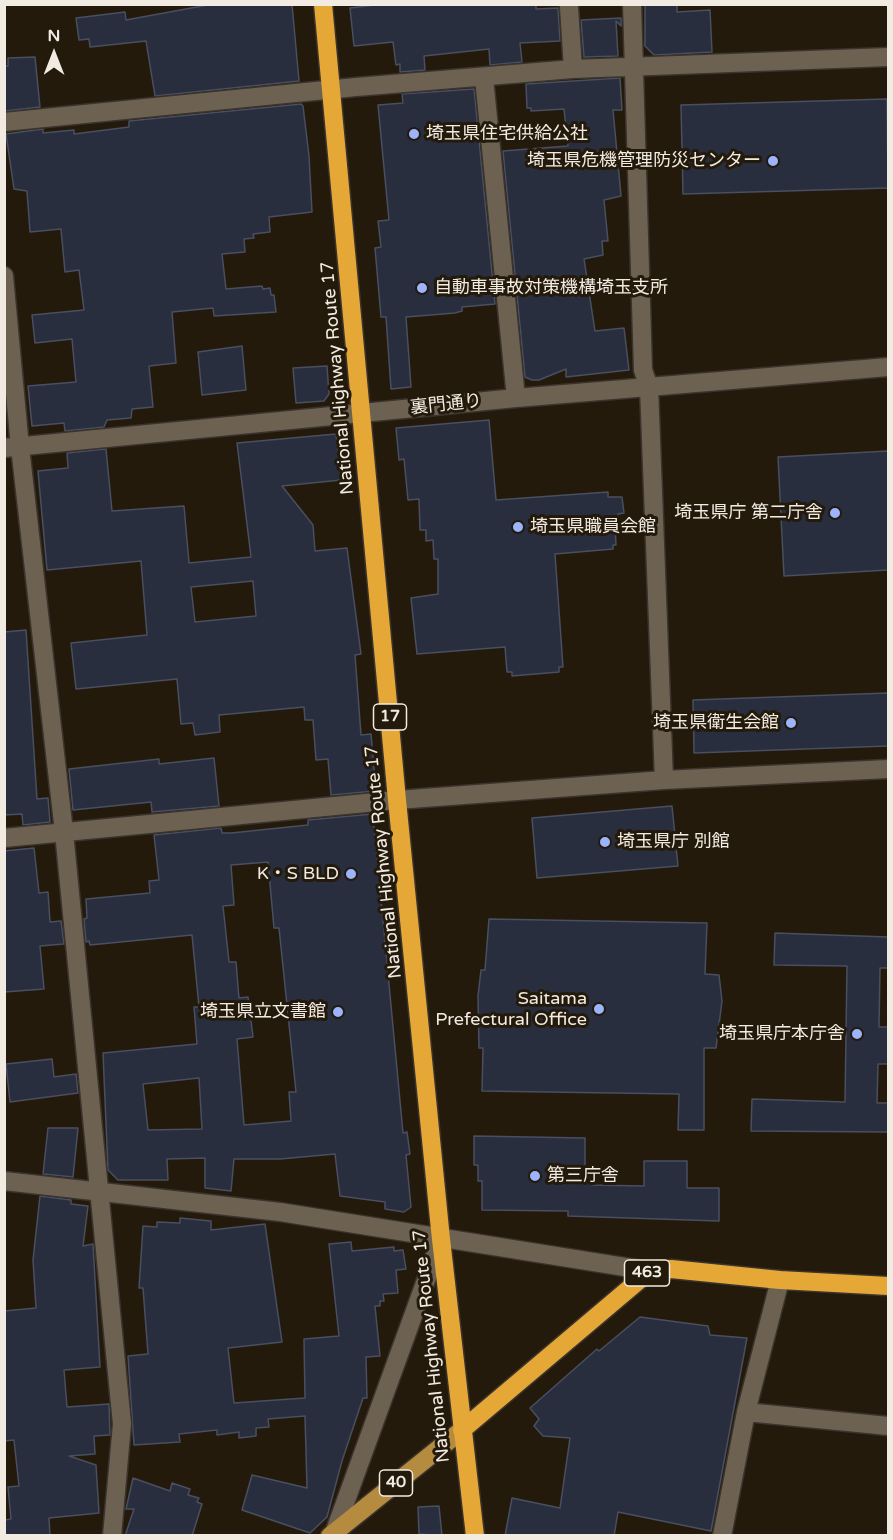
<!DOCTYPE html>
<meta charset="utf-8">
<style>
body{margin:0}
#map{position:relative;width:893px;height:1540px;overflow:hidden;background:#241a0c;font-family:"Varela Round",sans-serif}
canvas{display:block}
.frame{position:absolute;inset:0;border:6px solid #f1ebe1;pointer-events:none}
.north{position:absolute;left:24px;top:24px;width:60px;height:60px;-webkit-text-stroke:4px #241a0c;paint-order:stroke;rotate:0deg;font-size:16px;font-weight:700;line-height:24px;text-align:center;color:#f1ebe1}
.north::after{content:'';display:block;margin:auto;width:21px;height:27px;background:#f1ebe1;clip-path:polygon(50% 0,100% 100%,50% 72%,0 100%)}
</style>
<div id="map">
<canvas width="893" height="1540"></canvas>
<div class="frame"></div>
<div class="north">N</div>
</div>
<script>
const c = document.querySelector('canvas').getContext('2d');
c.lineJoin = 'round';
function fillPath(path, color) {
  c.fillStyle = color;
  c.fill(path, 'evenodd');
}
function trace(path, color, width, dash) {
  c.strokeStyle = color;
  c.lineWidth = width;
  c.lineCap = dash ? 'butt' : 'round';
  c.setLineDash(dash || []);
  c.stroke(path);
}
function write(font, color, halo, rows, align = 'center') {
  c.font = font + ' "Varela Round","Noto Sans JP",sans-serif';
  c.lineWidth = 6;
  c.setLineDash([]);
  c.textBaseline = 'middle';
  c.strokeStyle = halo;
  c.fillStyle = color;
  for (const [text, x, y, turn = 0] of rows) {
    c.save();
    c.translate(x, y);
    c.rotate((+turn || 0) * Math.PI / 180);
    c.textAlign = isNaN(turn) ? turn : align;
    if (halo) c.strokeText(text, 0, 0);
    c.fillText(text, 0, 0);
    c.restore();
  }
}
const building = new Path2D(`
 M213,4h79l7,77 -144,15 -9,-55 -56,6 -1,-8 -10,1 -3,-22 49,-6 1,8z
 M383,4h153v5l22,-1 2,33 -40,2 2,19 -32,3 -1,-16 -65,7 1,14 -25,2v-8l-4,1 -3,-23 -39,4 -4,-38z
 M645,4h32v8l33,-2 2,42 -58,3 -9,-9z
 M621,18v8l-5,-5 2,35 -34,1 -3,-37z
 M35,57l5,50 -35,4v-45h3v-8z
 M620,78l2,32h-9l8,86 -17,4 4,41h-6l1,14 -19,4 11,72 29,-3 5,42 -63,7v-8l-27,11h-7l-7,-3 -22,-226 65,-5 -4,-37 -33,2v-3h-4l-1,-24z
 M474,89l21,215 -33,3v4l-7,2 -49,4 5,70 -20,2 -5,-72h-5l-6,-69 6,-1 -3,-26 11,-1 -11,-115 25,-2 -1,-9z
 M887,99l1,89 -205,6 -2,-89z
 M301,104l2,2 6,50 3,56 -43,5 1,15 -17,2 1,4 -10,1 1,13 -23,2 4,35 36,-3 1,3 7,-1 1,7h3l2,17 -62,4 -1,-8 -41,4 4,51 -27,3 4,41 -21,2 -1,9 -24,2 -3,7 -39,4 -1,-8 -32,3 -4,-40 48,-4 -4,-43 -37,4 -3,-28 52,-5 -5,-40 -14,2 -4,-43 -31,3 -3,-41 -13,-2 -8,-55 37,-5v4l31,-3v4l55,-7v-6z
 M242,346l4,44 -44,5 -4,-43z
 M327,366l2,28 -5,7 -28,2 -3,-35z
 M489,420l7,80 112,-8v5h14l2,16 -6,1 1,9h-4l1,22h-3v4l-58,5 8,113h-4v5l-47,4v-4h-5l-2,-25 -88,7 -6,-56 27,-4v-35h-4l-1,-19 -7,1v-11h-6l-1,-31 -11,1 -4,-41 -5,1 -3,-32z
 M336,434l5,46 -59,6 31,39 2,26 32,-3 14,106 -6,1 6,80 10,-1 5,57 -45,4 -3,-36 -12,1 -3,-40h-8l-1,-13 -85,8 1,17 -25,3 -2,-12 -12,1 -4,-45 -101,10 -5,-46 76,-8 -6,-74 -94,9 -9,-99 30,-3 -1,-15 39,-4 6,62 72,-5 5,57 62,-6 -14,-114zM253,581l3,35 -61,6 -4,-35z
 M888,451v119l-104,6 -6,-119z
 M26,630l11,169 11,-1 2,24 -27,3 -1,-11 -18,1v-183z
 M888,693v53l-194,7 -1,-53z
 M214,758l5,48 -67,6 -1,-10 -78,8 -4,-41 90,-10v5z
 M672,806l6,60 -141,12 -5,-60z
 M373,814l30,319 4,-1 3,22 -4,1 5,52 -7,5 -19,-3v-7l-45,-6 -5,-42 -55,5h-46l-3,32 -26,-3v-30l-38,1 1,21h-50l-10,-10 -5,-117 94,-9 -3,-37h5l-7,-72 -102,10 -1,-4 -3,1 -2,-23 3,-1 -1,-19 64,-6 -1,-12 10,-1 -5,-45 67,-7 1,5h9l77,-8v-5zM268,862l6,66h5l17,164h-7l2,29 -47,4 -7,-86 16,-2 -5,-40 -9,1 -3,-36h-7l-6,-56 11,-1 -3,-40zM199,1078l3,51 -54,1 -5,-46z
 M34,848l5,45 9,-1 2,30 11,-1 3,23 -24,2 4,43 -40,3v-141z
 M489,919l218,4 -2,51 14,1 3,26 -6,47h-12v82h-26l1,-36 -197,-3 1,-43h-4l-1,-52 3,-26h4z
 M775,933l113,4v31h-8l-1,59h9v37h-10l-1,39h11v29l-137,-1 1,-32 93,3 2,-136 -73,-1z
 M52,1059l2,18 22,-3 2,19 -68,9 -4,-38z
 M48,1128h30l-5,49 -30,-3z
 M474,1136l111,2v33h7v14l52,1v-25h43v27h32v33l-151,-5v-5l-86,-1v-29h-4v-16h-4z
 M40,1196l31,4v4l17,2 -5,40 10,-2 7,123 -36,3 3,37 42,-3 1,31 -16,1 1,18 -26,2 27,9 3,48 -50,5 1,18h-46v-16l7,-1 -3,-32 11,-1 -5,-46 -10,1v-130l32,-3 -3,-48z
 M180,1218l31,3v9l54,-6 17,118 -54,6 6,55 71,-5 -1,-59 35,-3 -10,-92 22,-2 1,9 42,-4v4l9,-1 3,19 -10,1 2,23 -15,1 1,7h-4v5h-5l5,50 -14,1 1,41h-4l-21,63 -15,56 -17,16 -68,-23 10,-35 55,13 -2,-72 -37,3 1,8 -13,1v8l-17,2v-6l-22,3v-5l-38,4 1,8 -46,3 -6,-89 20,-2 -5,-66h-4l4,-62 14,1v-5l23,1z
 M640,1317l68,9 2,9 37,3 -36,193 -93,-19 -4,24h-109l7,-38 48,10 10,-70 -27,-2 -9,-10 5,-7 -9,-11 67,-59 2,2z
 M133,1478l37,13 2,-8 18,6 -2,6 11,3 -2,4 5,2 -10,32h-67l9,-27h-8z
 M439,1506l3,30 -23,-2 -1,-27z`);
const minor = new Path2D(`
 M632,4l11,366 6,17 15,393
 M569,7l4,62
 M484,78l32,320
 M4,122l352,-35 217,-18 315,-12
 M4,276l16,171 44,385 58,592 -10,112
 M4,448l512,-50 372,-31
 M4,838l393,-38 267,-20 224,-11
 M4,1181l276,31 370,59
 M746,1412l142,14
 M333,1536l108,-297
 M722,1536l24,-124 34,-132`);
const major = new Path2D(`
 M330,1536l132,-106`);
const highway = new Path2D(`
 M323,4l74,796 44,439 34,297
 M462,1430l188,-159 21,-2 109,11 108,6`);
const markers = [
 [414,134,6,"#9cb4fd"],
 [773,161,6,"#9cb4fd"],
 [422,288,6,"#9cb4fd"],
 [835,513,6,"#9cb4fd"],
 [518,527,6,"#9cb4fd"],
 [791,723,6,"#9cb4fd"],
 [605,842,6,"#9cb4fd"],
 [351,874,6,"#9cb4fd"],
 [599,1009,6,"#9cb4fd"],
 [338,1012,6,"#9cb4fd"],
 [857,1034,6,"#9cb4fd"],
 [535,1176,6,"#9cb4fd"]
];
const shields = [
 [390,717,33],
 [647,1273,45],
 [396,1483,33]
];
const shieldNames = [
 ["17",390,717],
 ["463",647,1273],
 ["40",396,1483]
];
const poiNames = [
 ["埼玉県住宅供給公社",426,134,"left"],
 ["埼玉県危機管理防災センター",761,161],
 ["自動車事故対策機構埼玉支所",434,288,"left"],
 ["埼玉県庁 第二庁舎",823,513],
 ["埼玉県職員会館",530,527,"left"],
 ["埼玉県衛生会館",779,723],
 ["埼玉県庁 別館",617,842,"left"],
 ["K・S BLD",339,874],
 ["Saitama",587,999],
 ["Prefectural Office",587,1020],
 ["埼玉県立文書館",326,1012],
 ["埼玉県庁本庁舎",845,1034],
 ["第三庁舎",547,1176,"left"]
];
const streetNames = [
 ["National Highway Route 17",338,378,-95],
 ["裏門通り",446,405,-6],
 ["National Highway Route 17",384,862,-96],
 ["National Highway Route 17",432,1346,-96]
];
fillPath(building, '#282e3d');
trace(building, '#494f60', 1.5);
trace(minor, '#3b332d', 21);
trace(major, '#3b332d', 21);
trace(highway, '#3b332d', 21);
trace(minor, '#6d6251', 18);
trace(major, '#b58b40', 18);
trace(highway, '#e5a735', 18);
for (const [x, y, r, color] of markers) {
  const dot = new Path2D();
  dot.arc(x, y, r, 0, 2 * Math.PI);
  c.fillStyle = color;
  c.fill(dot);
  trace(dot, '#241a0c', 2);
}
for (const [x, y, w] of shields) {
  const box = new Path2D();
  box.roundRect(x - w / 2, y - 13, w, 26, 4.5);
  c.fillStyle = '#241a0c';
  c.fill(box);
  trace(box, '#f1ebe1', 1.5);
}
write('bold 16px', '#f1ebe1', null, shieldNames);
write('18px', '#f1ebe1', '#241a0c', poiNames, 'right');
write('18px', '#f1ebe1', '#241a0c', streetNames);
</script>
